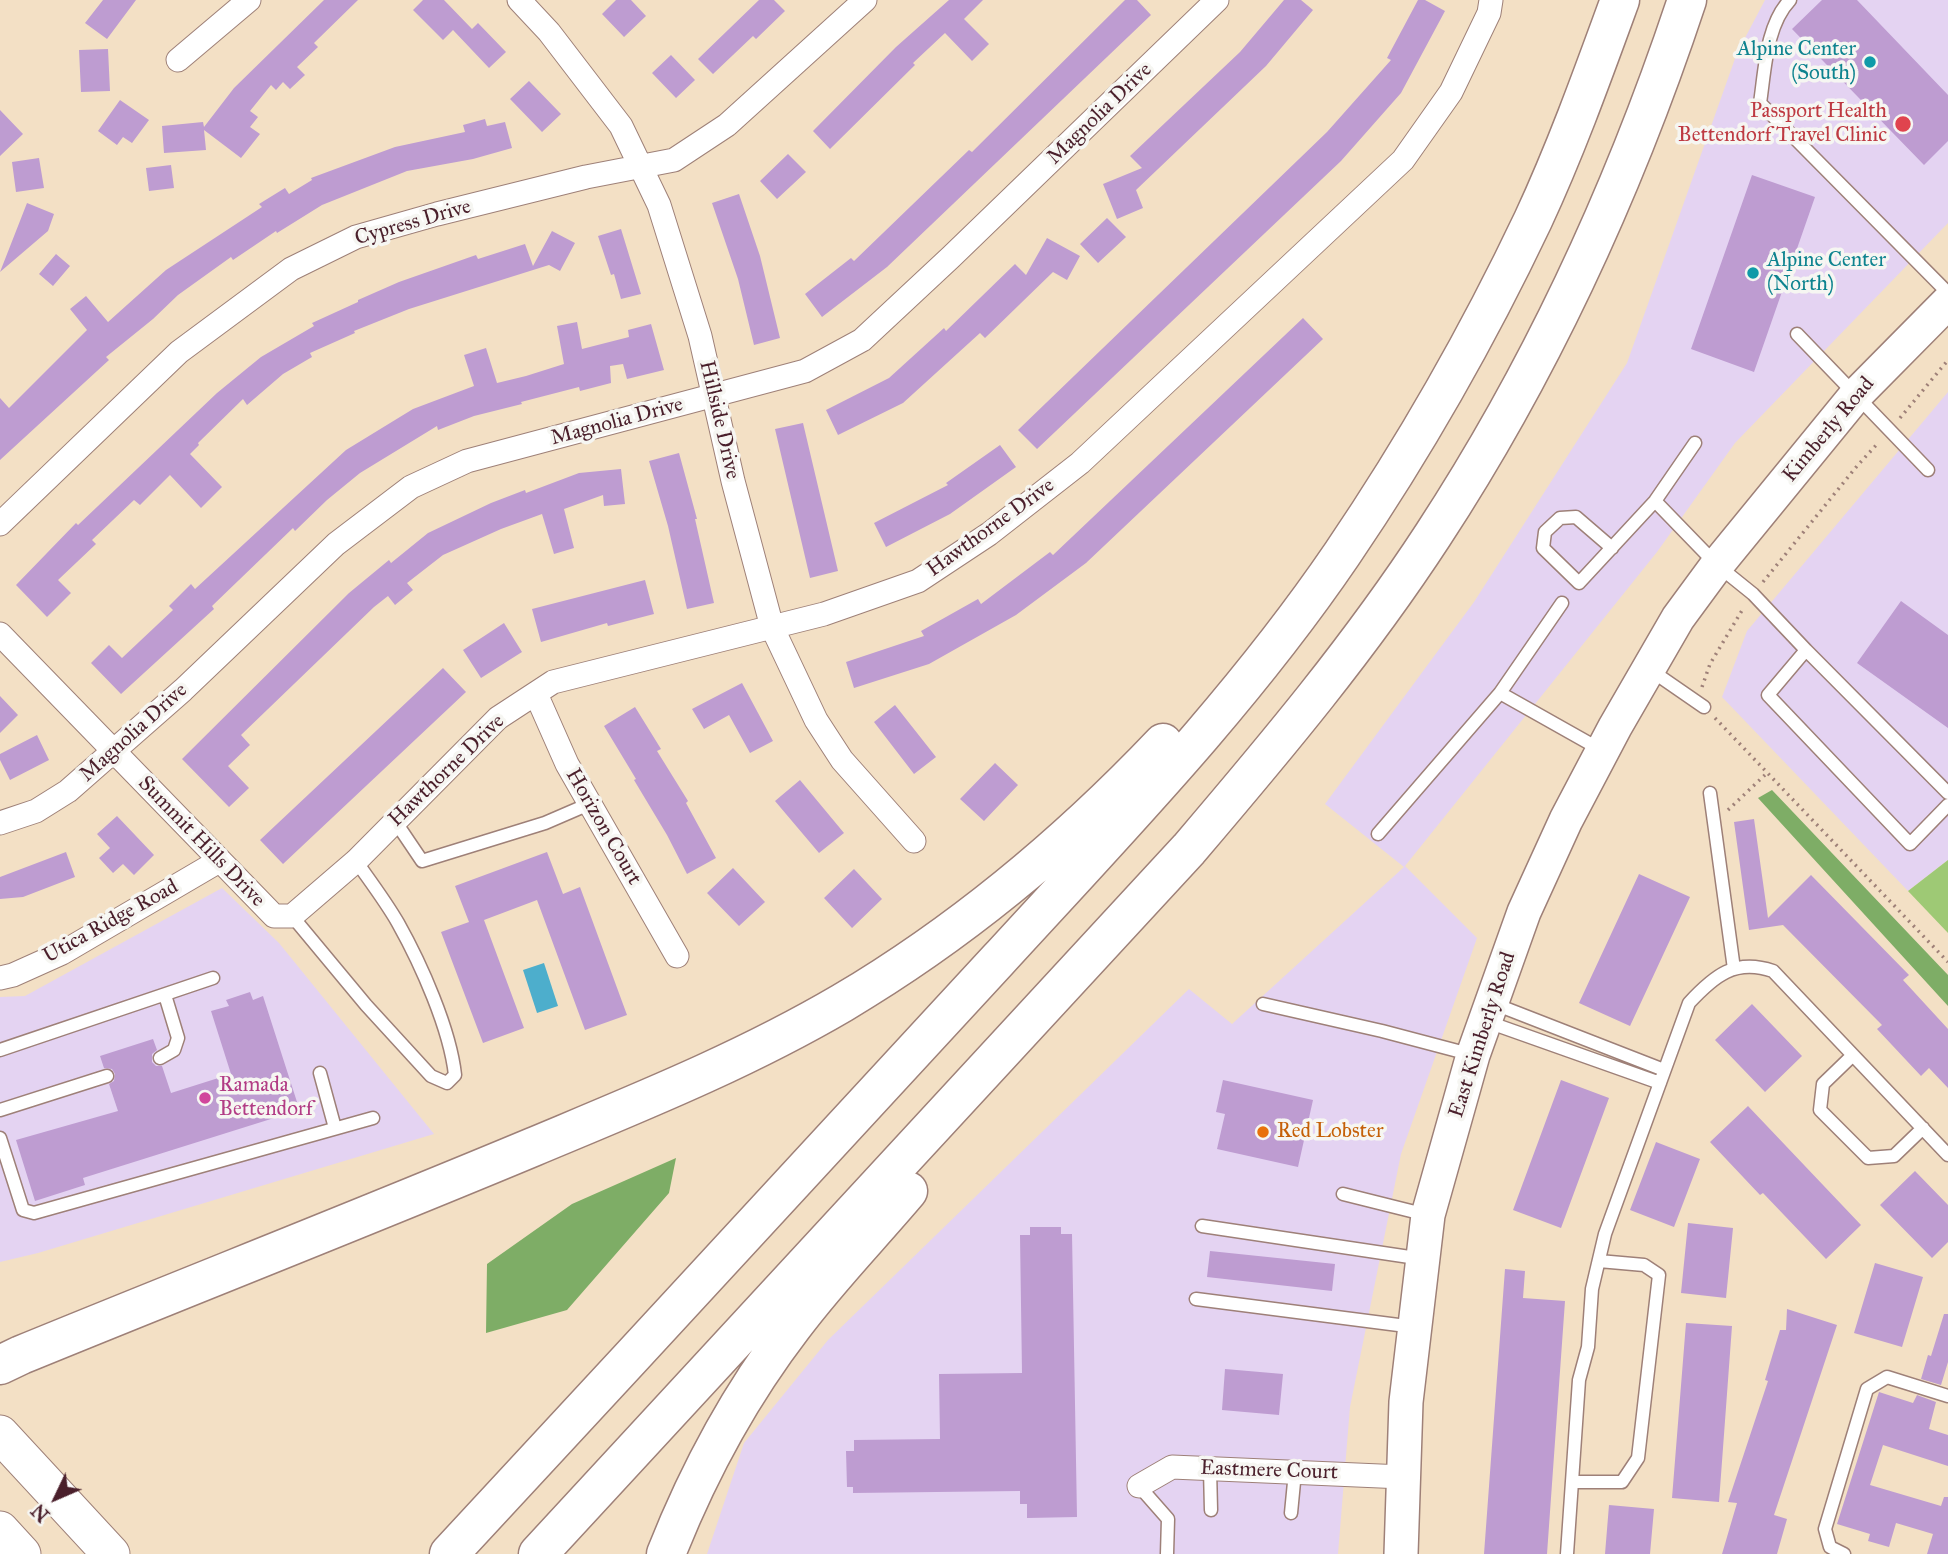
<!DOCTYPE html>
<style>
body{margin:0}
#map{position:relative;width:1948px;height:1554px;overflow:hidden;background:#f3e0c5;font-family:"IM FELL Great Primer",serif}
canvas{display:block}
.north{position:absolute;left:21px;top:1463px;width:70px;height:70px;-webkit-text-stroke:5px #f6f6f2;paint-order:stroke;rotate:226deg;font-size:19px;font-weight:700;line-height:28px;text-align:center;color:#4a1f2b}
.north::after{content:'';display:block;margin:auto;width:24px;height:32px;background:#4a1f2b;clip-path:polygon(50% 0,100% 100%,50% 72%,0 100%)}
</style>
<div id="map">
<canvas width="1948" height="1554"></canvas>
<div class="north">N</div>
</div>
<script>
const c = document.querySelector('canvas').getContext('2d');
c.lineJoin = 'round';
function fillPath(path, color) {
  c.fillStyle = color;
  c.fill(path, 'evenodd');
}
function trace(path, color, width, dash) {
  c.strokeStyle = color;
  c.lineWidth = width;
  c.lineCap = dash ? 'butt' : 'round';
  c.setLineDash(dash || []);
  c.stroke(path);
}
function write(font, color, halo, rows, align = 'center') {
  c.font = font + ' "IM FELL Great Primer",serif';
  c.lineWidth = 7;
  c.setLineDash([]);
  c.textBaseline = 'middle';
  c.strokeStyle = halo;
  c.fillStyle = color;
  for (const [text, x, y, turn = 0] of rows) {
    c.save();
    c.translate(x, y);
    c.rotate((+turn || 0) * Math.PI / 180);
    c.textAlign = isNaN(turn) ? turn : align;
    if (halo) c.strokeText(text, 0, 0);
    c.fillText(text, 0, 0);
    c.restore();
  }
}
const built = new Path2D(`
 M1765,0h183v223l-213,220 -78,109 -252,314 72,72 -76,216 -51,253 -12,147h-631l37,-111 84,-103 361,-351 43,35 172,-157 -79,-63 149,-202 153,-239 110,-310z
 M1948,392v468l-40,31 -186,-194 25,-66z
 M222,888l57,55 155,191 -396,119 -38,9v-265l25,-1z`);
const green = new Path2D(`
 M1948,860v73l-40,-42z`);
const forest = new Path2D(`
 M1772,790l176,185v31l-190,-208z
 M676,1158l-7,35 -102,117 -81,23 1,-69 85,-60z`);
const water = new Path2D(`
 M544,963l14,43 -21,7 -14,-43z`);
const building = new Path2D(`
 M103,0h33l-29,39 -22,-16z
 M324,0h34l-44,43 4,4 -21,20 8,8 -15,14 -7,-7 -7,8 -5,-5 -21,26 8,6 -8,10 10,7 -19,24 -37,-28 2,20 -42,3 -2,-27 41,-4 1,5 30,-39z
 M423,0h21l28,29 6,-6 28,29 -17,16 -36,-38 -10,10 -30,-30z
 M616,0h15l15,16 -22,21 -22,-23z
 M759,0h15l11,11 -29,28 -3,-3 -40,38 -15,-15z
 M949,0h34l-19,19 25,25 -17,17 -27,-28 -32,30 2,2 -85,84 -17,-18 83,-84z
 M1125,0h12l14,15 -264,252 -65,50 -17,-23 46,-36 3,3 115,-111 3,2z
 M1284,0h17l12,10 -47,56 -130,124 7,18 -26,11 -14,-35 39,-16 -12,-12 110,-104z
 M1418,0h7l20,11 -44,82 -60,68 -304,288 -19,-19 309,-298 64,-72 -4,-2z
 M1822,0h35l91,95v46l-24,24 -132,-136z
 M108,49l2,42 -29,1 -2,-42z
 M671,55l24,25 -19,18 -24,-25z
 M529,81l32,33 -19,18 -32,-33z
 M120,100l29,20 -17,23 -9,-6 -6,8 -19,-14z
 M0,110l23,24 -23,22z
 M485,119l2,7 18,-4 7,26 -39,11 -66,12 -85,34 -45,28 -1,-2 -43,29 -2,-3 -53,38 -25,24 -47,38 3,3 -109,100v-62l9,10 78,-78 -17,-21 16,-13 22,26 58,-52 96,-63 -3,-3 26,-16 4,6 23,-14 -1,-2 84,-31 70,-15 -2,-7z
 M788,154l18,18 -29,27 -17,-18z
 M39,158l5,30 -28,4 -4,-30z
 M171,165l3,23 -25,3 -3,-23z
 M1752,175l63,22 -61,175 -63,-23z
 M739,194l21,62 20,82 -26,7 -16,-66 -26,-76z
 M27,203l27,11 -6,17 -48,41z
 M1107,218l19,19 -28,26 -18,-19z
 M621,229l20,65 -20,5 -7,-25 -3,1 -13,-39z
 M552,231l23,12 -15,28 -11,-6 -140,44 -55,22 1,2 -45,20 2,4 -29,17 -36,31 -4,-6 -45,44 1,2 -9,9 32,33 -21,21 -31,-33 -30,30 -6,-5 -42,40 4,4 -38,36 13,13 -24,24 -31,-32 60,-62 2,2 139,-132 44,-36 53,-31 -2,-3 46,-21v-2l41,-18 77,-27 2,4 47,-15 8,22z
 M1047,238l33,18 -13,24 -14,-8 -68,66 -5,-5 -77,70 -65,32 -12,-25 63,-32 55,-50 2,3 69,-67 11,11z
 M56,254l14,12 -17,20 -14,-12z
 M1303,318l20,21 -237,224 -70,52 -87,49 -75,24 -8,-26 78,-26 -3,-5 57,-32 3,5 69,-52 3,3z
 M577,322l5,27 47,-12 -1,-7 23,-6 13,46 -37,9 -4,-15 -13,2 1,17 -31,8 -1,-4 -58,15 1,2 -48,12 -36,14 -1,-4 -77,47 -33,27 -32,31 -2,-3 -81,78 2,3 -93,85 -30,-31 18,-18 13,13 51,-48 -4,-4 22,-22 4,5 151,-139 67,-41 61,-23 -10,-31 22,-7 11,35 29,-7 38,-12 -7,-38z
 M803,423l35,148 -28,7 -35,-149z
 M1000,445l16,22 -66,47 -64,33 -12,-24 74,-38 -2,-2z
 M679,453l18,66h-2l19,84 -27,6 -19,-83 -19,-65z
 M621,469l4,35 -21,2 -1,-11 -39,14 10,39 -20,6 -12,-40 -41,15 -58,26 -36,28 6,7 -18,15 -7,-9 -14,11 -133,128 9,10 -22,21 21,22 -20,19 -47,-48 167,-166 40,-33 2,3 37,-30 63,-30 34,-13 1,3 53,-20z
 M645,580l9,34 -46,12 -1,-3 -66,19 -9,-33z
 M1901,601l47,34v93l-91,-65z
 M504,623l18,29 -41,26 -18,-28z
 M443,668l23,24 -183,172 -23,-24z
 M742,683l31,58 -23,12 -21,-38 -25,14 -12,-20z
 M0,696l18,19 -18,18z
 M895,705l41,52 -22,17 -40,-52z
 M635,707l26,42 -4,2 31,50 -2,2 30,55 -29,16 -20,-39 -33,-55 2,-1 -32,-53z
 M37,735l12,25 -39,20 -10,-20v-6z
 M995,763l23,22 -34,36 -24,-22z
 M800,780l44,53 -25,20 -44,-52z
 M117,816l37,39 -20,20 -11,-11 -10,9 -14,-15 11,-10 -13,-14z
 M1754,819l14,99 43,-43 98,100 -6,5 45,49v59l-19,-20 -8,8 -44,-47 5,-4 -99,-100 -34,5 -15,-108z
 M66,852l9,25 -52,20 -23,2v-22z
 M547,852l16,42 17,-7 47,128 -42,15 -48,-130 -53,20 40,108 -41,15 -42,-111 28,-10 -14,-36z
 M733,868l32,34 -26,24 -32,-33z
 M854,869l28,30 -30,29 -28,-30z
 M1639,874l51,23 -60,129 -51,-23z
 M250,992l3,8 10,-4 34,106 -10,4 3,7 -207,65 2,7 -50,16 -19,-61 102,-29 -9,-27 5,-3 1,-7 -3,-5 -8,-1 -4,-12 53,-17 4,11 -5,4v8l4,4h6l9,27 60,-19 -20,-63 18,-5 -3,-6z
 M1752,1004l50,52 -37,36 -50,-52z
 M1223,1080l90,20 -15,67 -81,-18 8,-35 -9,-2z
 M1561,1080l48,18 -48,130 -48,-18z
 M1748,1106l113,119 -35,34 -63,-66 -3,2 -50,-53z
 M1656,1142l44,17 -26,68 -44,-17z
 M1915,1171l33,34v37l-16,16 -52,-53z
 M1688,1223l45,5 -7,70 -45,-5z
 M1030,1227h31v7h11l5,283 -50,1v-14h-7v-13l-167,2v-6h-6l-1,-36h8v-11l86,-1 -1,-65 83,-1 -2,-138h10z
 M1210,1251l125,13 -3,27 -125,-14z
 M1875,1263l48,14 -21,70 -48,-14z
 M1505,1269l20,2 -2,27 42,3 -18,253h-63z
 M1787,1309l50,16 -63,190 13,4 -10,35h-55l15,-51 -9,-1 40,-121 -3,-1 15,-50h6z
 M1944,1314h4v48l-7,23 -20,-6 7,-24 3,1z
 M1686,1323l46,3 -13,176 -47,-4z
 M1225,1369l58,5 -4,41 -57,-5z
 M1879,1392l34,11 4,-8 19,7 -7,27 19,6v31l-65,-21 -13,40 71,21 3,-9h4v57h-21l6,-20 -37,-11 -7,24 -21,-6 2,-7 -33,-10z
 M1609,1505l45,4 -4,45h-45z`);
const path = new Path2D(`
 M1900,418l48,-58
 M1763,582l94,-116 22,-24
 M1702,687l8,-23 34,-57
 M1715,718l233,244
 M1728,810l39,-37`);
const lane = new Path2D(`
 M1790,0c-24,25 -25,70 -30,103l188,190
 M1797,334l131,136
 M1655,501l62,64 36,29 53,56
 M1612,548l-36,-31 -16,1 -15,14 -2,16 36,35 76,-82 40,-58
 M1649,669l55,38
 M1500,693l103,58
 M1710,793l24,176
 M1948,793l-142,-143 -38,45 142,149 38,-39
 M395,821l27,40 123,-38 44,-19
 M1378,834l122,-141 62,-90
 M292,916l74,89 65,71 16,7 8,-8c-5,-46 -34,-111 -57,-152 -12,-21 -28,-42 -42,-62
 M1492,1003l172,67
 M1263,1004l119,27 91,24
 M1485,1021l175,62
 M0,1050l213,-72
 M1853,1055l-30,29 -3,26 48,48 26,-2 29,-28
 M160,1058l14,-8 4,-12 -13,-43
 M320,1073l15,55
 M0,1110l107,-34
 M0,1138l23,72 11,3 339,-95
 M1343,1194l84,21
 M1202,1226l221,33
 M1196,1299l218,28
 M1210,1469l1,41
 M1572,1482h50l16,-24 21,-183 -15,-10 -45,-4
 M1139,1486l29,33 -1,35
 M1291,1513l4,-41
 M1567,1554l12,-174 9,-33 4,-58 13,-55 84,-231c25,-27 46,-45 84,-32l175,184
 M1844,1554l-14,-7 -5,-18 42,-140 20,-12 61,19`);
const street = new Path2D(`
 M519,0l30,32 72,94 38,79 41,131 33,145 39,146 44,93 26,40 72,81
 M178,60l71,-60
 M0,524l179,-172 112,-83 65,-32 81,-23 149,-37 88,-17 53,-35 138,-125
 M0,634l274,282h18l64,-55 142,-143 55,-36 271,-68 94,-33 71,-47 91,-71 323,-303 48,-68 38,-79 2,-13
 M536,694l31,70 110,192
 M0,823l36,-12 32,-20 115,-101 153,-146 75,-57 56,-26 338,-90 57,-31 89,-83 266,-257
 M0,978l13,-3 49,-22 157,-92
 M1139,1486l33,-19 231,10`);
const secondary = new Path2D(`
 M1401,1554l5,-152 22,-187 45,-160 51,-143 42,-92 49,-93 63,-109 39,-53 139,-170 92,-93`);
const primary = new Path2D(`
 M0,1434l111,120
 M0,1530l22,24`);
const highway = new Path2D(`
 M0,1365l21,-10c171,-70 342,-137 512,-208 105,-44 210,-86 309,-144 118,-70 226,-160 321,-260
 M449,1554c183,-198 367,-395 549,-594 120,-131 244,-259 344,-406 72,-106 136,-218 191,-334 33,-71 60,-146 87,-220
 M538,1554l651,-705c86,-101 171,-202 244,-314 108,-165 192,-348 254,-535
 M666,1554c32,-81 74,-159 127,-228 35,-47 77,-90 115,-135`);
const markers = [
 [1870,62,7,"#0f9aa8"],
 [1903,124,9,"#e0444e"],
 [1753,273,7,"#0f9aa8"],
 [205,1098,7,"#d1479c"],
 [1263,1132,7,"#e8710a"]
];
const cultureNames = [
 ["Alpine Center",1856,50],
 ["(South)",1856,74],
 ["Alpine Center",1767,261,"left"],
 ["(North)",1767,285,"left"]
];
const healthNames = [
 ["Passport Health",1887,112],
 ["Bettendorf Travel Clinic",1887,136]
];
const streetNames = [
 ["Magnolia Drive",1100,114,-44],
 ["Cypress Drive",413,223,-16],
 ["Hillside Drive",719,420,77],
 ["Magnolia Drive",617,422,-15],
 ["Kimberly Road",1829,430,-50],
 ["Hawthorne Drive",991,528,-36],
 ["Magnolia Drive",134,733,-42],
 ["Hawthorne Drive",447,771,-44],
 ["Horizon Court",603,827,60],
 ["Summit Hills Drive",201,842,46],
 ["Utica Ridge Road",111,922,-29],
 ["East Kimberly Road",1483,1035,-72],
 ["Eastmere Court",1269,1471,2]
];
const hotelNames = [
 ["Ramada",219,1086],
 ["Bettendorf",219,1110]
];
const foodNames = [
 ["Red Lobster",1277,1132]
];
fillPath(built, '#e4d3f2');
fillPath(green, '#9ec975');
fillPath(forest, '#7ead66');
fillPath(water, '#4daecc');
fillPath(building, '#be9cd1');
trace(lane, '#9e8078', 15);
trace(street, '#9e8078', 25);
trace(secondary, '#9e8078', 36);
trace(primary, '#9e8078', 39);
trace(highway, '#9e8078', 41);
trace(path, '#9e8078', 3.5, [2, 5]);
trace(lane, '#fff', 12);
trace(street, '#fff', 23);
trace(secondary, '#fff', 33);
trace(primary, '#fff', 37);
trace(highway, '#fff', 38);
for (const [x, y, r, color] of markers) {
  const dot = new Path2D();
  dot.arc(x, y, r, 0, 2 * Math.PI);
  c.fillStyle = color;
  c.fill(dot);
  trace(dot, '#f6f6f2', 2.5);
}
write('21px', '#0d838f', '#f6f6f2', cultureNames, 'right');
write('21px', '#be3a42', '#f6f6f2', healthNames, 'right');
write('21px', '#4a1f2b', '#f6f6f2', streetNames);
write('21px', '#b23c85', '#f6f6f2', hotelNames, 'left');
write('21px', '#c56008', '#f6f6f2', foodNames, 'left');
</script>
